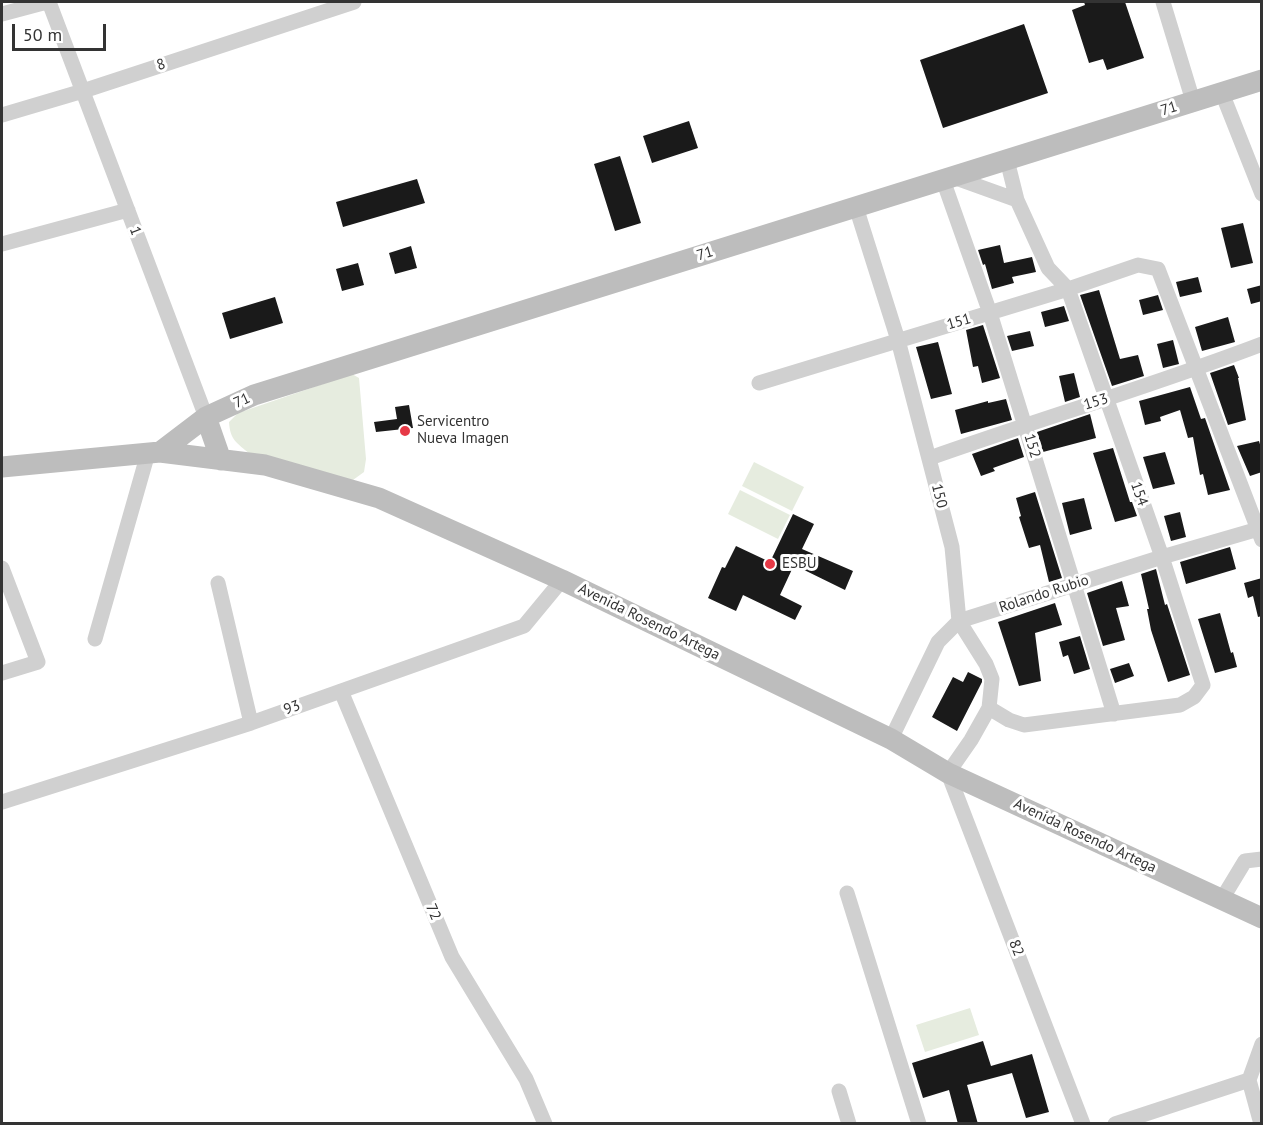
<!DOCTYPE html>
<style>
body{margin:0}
#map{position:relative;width:1263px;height:1125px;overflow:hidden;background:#fff;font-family:"PT Sans",sans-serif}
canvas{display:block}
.frame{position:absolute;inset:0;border:3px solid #333;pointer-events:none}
.scale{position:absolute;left:12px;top:24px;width:94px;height:27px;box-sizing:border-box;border:3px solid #333;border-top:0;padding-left:8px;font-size:18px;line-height:21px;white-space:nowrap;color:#333;-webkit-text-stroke:4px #fff;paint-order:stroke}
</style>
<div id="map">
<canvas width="1263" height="1125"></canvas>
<div class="frame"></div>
<div class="scale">50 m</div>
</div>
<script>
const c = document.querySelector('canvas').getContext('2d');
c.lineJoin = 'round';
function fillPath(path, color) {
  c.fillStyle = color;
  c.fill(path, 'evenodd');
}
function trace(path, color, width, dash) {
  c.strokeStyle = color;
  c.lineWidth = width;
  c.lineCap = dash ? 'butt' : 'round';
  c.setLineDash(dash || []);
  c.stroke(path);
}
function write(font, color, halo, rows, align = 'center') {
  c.font = font + ' "PT Sans",sans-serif';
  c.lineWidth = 6;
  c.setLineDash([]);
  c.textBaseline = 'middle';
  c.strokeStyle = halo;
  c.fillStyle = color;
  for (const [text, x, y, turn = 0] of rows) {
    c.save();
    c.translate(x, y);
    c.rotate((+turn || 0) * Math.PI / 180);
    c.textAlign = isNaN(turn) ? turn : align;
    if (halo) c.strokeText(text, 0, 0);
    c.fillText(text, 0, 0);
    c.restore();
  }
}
const green = new Path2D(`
 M352,374l7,4 7,81 -2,13 -11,8 -103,-26c-13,-11 -20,-14 -21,-32l9,-9z
 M754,462l50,25 -12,24 -50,-25z
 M740,490l50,25 -12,24 -50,-25z
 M970,1008l9,27 -54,17 -9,-27z`);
const building = new Path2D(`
 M1084,2h41l19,56 -37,12 -4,-11 -14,4 -17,-53 13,-5z
 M1024,24l24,69 -105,35 -23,-68z
 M689,121l9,27 -46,15 -9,-27z
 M620,156l21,67 -26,8 -21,-67z
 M417,179l8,24 -82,24 -7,-25z
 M1243,223l10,40 -22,5 -10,-40z
 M1000,245l4,18 28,-6 4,15 -24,5 2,6 -22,6 -7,-25 -2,1 -5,-15z
 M411,246l6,22 -22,6 -6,-21z
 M358,263l6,22 -22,6 -6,-22z
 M1198,277l4,15 -22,5 -4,-15z
 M1262,285v16l-11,3 -4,-15z
 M1099,290l21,69 18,-4 6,21 -32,10 -32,-91z
 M1158,295l5,15 -20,5 -4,-15z
 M275,297l8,26 -53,16 -8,-26z
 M1064,306l5,15 -24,6 -4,-15z
 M1228,317l7,25 -33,9 -7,-24z
 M983,325l17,53 -18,5 -4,-17 -5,1 -7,-37z
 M1030,331l4,15 -22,5 -5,-15z
 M1173,340l6,24 -16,4 -6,-24z
 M938,342l14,52 -21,5 -15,-52z
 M1234,365l5,13h-1l8,42 -18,5 -18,-52z
 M1074,373l6,24 -15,5 -6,-26z
 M1190,387l11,32 4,-1 25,72 -22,5 -5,-21 -3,1 -7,-38 -5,1 -8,-28 -20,7 1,4 -16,4 -6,-24z
 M1006,399l6,21 -51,14 -6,-24 33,-9v2z
 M409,405l4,23 -37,4 -2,-10 23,-3 -2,-12z
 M1090,414l6,24 -53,14 -6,-20z
 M1018,438l6,19 -31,11 2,3 -14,5 -9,-22z
 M1259,441l3,10v21l-12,4 -13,-30z
 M1113,448l17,54h2l5,14 -22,6 -22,-69z
 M1165,452l10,32 -22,5 -10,-32z
 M1035,492l27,86 -13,4 -9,-37 -11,3 -10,-31 2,-1 -5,-18z
 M1084,498l8,31 -22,6 -8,-32z
 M1180,512l6,25 -15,4 -7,-25z
 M793,514l21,10 -12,25 51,22 -8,19 -51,-25 -14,30 22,11 -7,14 -52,-25 -7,16 -28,-13 14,-31 3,1 11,-22 34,16z
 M1230,547l6,22 -50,15 -6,-22z
 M1156,569l9,36 2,-1 23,71 -22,7 -17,-52 -4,-21h2l-8,-35z
 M1262,578v38l-4,1 -5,-21 -5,2 -4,-15z
 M1122,581l7,25 -13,2 9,32 -22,6 -16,-53z
 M1055,603l7,22 -27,8 6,48 -22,5 -21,-64z
 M1220,613l11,40 2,-1 4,15 -22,6 -17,-54z
 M1080,636l10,33 -16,5 -6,-19 -5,2 -4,-15z
 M1129,663l5,13 -19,7 -5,-14z
 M968,672l14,7v3l-25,49 -25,-14 21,-40 10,5z
 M983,1041l8,25 41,-12 17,58 -23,6 -14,-45 -45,12 11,39h-20l-9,-34 -26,8 -11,-35z`);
const street = new Path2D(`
 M49,2l157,415
 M1163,2l30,99
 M2,14l45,-12
 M1222,93l40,101
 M2,115l81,-24 271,-89
 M953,177l64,23
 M943,180l47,133 124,401
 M856,207l42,133 54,207 7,74 27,43 6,15 -3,29 -18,32 -23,33 135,351
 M2,244l126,-34
 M759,383l309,-94 70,-24 20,4 104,271
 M930,458c110,-39 222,-72 332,-114
 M2,568l36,94 -36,11
 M218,583l33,140
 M95,639l53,-186
 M341,691l111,266 74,122 19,45
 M989,708l20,12 15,5 156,-20 14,-8 9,-12 -41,-128 -94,-268 -20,-21 -31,-68 -10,-40
 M891,739l47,-97 21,-21 203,-64 100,-29
 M2,802l249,-79 273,-97 38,-46
 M847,893l72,231
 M1222,899l23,-38 17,-2
 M839,1091l10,33
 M1115,1124l134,-44
 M1261,1124l-12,-44 13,-36`);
const secondary = new Path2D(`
 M206,417l15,43
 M160,452l46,-35 48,-22 1008,-315
 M2,467l158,-15 105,13 114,33 183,82 329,159 57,34 314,145`);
const markers = [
 [405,431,6,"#e63946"],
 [770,564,6,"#e63946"]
];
const streetNames = [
 ["8",161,65,-18],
 ["71",1169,109,-17],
 ["1",135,231,69],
 ["71",705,254,-17],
 ["151",959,322,-16],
 ["71",242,401,-25],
 ["153",1096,402,-17],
 ["152",1032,446,73],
 ["154",1139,494,70],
 ["150",939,496,76],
 ["Rolando Rubio",1044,594,-18],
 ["Avenida Rosendo Artega",649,622,26],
 ["93",292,708,-20],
 ["Avenida Rosendo Artega",1085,836,25],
 ["72",433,912,67],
 ["82",1016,948,69]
];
const poiNames = [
 ["Servicentro",417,422],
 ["Nueva Imagen",417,439],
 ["ESBU",782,564]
];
fillPath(green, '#e6ecdf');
fillPath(building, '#1a1a1a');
trace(street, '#d0d0d0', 15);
trace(secondary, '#bdbdbd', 21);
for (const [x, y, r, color] of markers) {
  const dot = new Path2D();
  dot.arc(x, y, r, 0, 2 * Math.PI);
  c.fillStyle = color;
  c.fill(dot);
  trace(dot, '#fff', 2);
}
write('15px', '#333', '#fff', streetNames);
write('15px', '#333', '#fff', poiNames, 'left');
</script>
